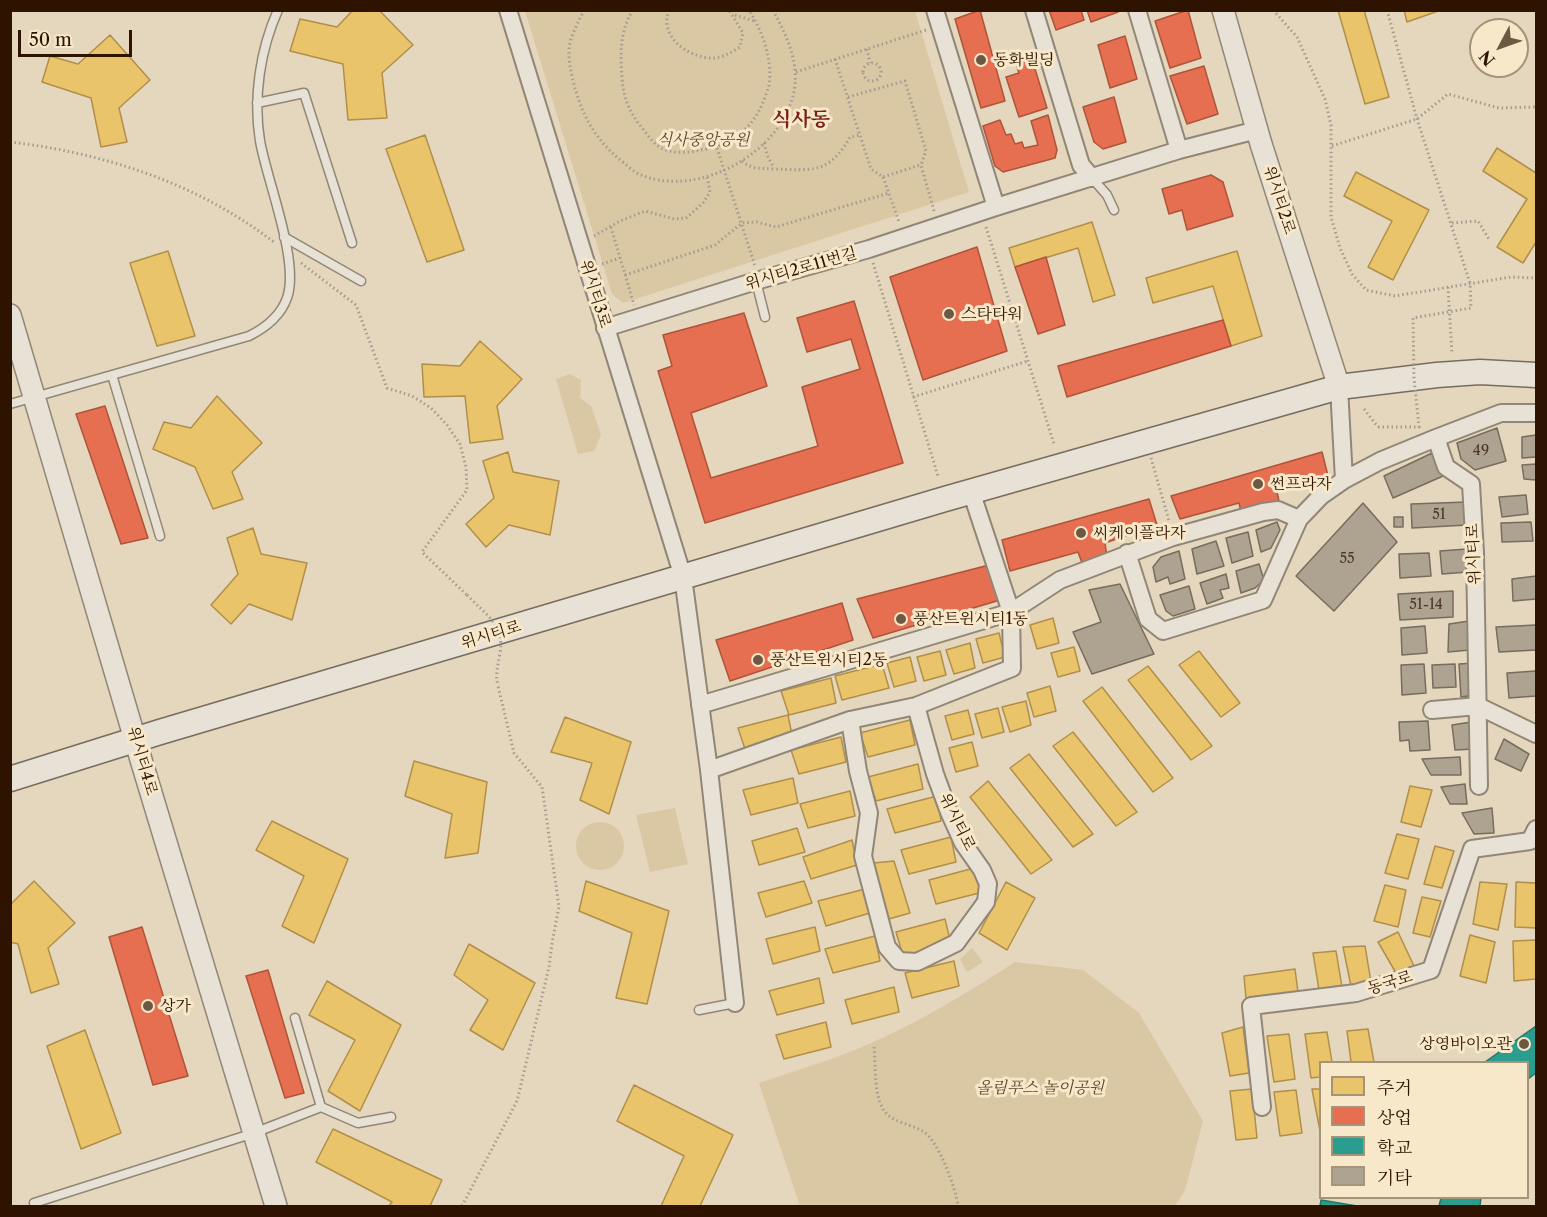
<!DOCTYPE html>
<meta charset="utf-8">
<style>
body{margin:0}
#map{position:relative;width:1547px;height:1217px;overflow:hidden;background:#e4d7bd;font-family:"Libre Caslon Text","Noto Serif KR",serif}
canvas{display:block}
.frame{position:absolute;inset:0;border:12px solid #2d1300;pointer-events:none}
.legend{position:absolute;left:1319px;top:1061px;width:210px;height:138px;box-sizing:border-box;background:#f8e8ca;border:2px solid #a79379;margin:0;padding:8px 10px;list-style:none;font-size:18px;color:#2d1300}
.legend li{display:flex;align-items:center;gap:12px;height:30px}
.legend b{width:30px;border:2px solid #a79379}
.north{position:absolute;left:1469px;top:18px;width:60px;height:60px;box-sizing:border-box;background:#f8e8ca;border:2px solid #a79379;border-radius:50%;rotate:229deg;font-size:16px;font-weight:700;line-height:24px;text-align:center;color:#2d1300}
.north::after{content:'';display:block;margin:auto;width:21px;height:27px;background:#6d5842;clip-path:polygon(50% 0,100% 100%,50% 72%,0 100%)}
.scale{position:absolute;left:18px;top:30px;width:114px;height:27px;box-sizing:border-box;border:3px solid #2d1300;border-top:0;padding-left:8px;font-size:18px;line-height:21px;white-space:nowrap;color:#2d1300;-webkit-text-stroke:4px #f8e8ca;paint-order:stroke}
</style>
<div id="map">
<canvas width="1547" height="1217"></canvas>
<div class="frame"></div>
<ul class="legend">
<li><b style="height:16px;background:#e9c46a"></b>주거</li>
<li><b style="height:16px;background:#e76f51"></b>상업</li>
<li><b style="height:16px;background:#2a9d8f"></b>학교</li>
<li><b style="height:16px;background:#aea391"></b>기타</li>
</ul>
<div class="north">N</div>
<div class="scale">50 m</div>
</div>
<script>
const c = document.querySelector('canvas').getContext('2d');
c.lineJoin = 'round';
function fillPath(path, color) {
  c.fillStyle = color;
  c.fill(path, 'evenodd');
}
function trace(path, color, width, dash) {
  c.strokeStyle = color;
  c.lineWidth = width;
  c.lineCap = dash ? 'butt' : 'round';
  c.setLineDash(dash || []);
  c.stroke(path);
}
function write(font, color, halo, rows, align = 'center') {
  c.font = font + ' "Libre Caslon Text","Noto Serif KR",serif';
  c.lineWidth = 6;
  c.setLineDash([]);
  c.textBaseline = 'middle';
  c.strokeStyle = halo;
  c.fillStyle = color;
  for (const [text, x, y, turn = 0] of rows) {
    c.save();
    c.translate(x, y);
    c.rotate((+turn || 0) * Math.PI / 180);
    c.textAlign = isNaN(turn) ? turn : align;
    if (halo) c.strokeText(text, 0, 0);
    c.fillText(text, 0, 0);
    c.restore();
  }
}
const green = new Path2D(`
 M525,11h390l54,181 -346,111 -11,-9z
 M570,374l11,6 -1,18 11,8 10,29 -7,16 -16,3 -22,-75z
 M675,808l13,56 -38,8 -14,-57z
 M576 846a24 24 0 1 1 48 0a24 24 0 1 1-48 0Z
 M972,948l11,14 -16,10 -7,-13z
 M1015,962l68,8 56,43 64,108 -18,69 -10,16h-375l-41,-123c26,-9 52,-17 78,-26 62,-23 123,-59 178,-95z`);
const homes = new Path2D(`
 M353,10h26l34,35 -31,28 5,45 -39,2 -5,-56 -53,-13 10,-32 37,8z
 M1338,10h26l25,87 -24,7z
 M1404,10h37l-34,12z
 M110,35l40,45 -31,28 8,34 -26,5 -10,-49 -49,-16 8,-26 28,8z
 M425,135l39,115 -37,12 -41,-113z
 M1497,148l39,25v69l-13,21 -26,-16 30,-48 -44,-28z
 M1356,172l73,38 -36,70 -25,-13 24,-46 -48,-25z
 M1092,222l23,73 -22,7 -15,-54 -63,19 -6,-19z
 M168,251l27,85 -38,10 -27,-83z
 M1237,251l25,85 -31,10 -18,-60 -60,17 -7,-25z
 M739,321l16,59 -62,20 -20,-59z
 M480,341l42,38 -25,27 6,33 -33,4 -5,-47 -41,1 -2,-33 38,2z
 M867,376l27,82 -57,16 -27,-81z
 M217,396l45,47 -30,29 11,27 -30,10 -18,-42 -42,-18 11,-27 27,6z
 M508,452l5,20 46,9 -9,54 -41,-10 -23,22 -20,-23 28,-26 -11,-37z
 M253,528l8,26 46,9 -15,57 -43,-16 -18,20 -20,-19 27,-31 -11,-36z
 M1053,618l6,25 -22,6 -7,-24z
 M999,633l6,24 -22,6 -7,-24z
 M970,643l5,25 -21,6 -8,-24z
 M1074,647l6,24 -22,6 -7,-24z
 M940,651l6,24 -22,6 -7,-24z
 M1199,651l41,52 -19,14 -42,-52z
 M910,657l6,24 -22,6 -7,-24z
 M882,664l7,24 -47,12 -7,-24z
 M1148,666l64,80 -21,14 -63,-80z
 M831,678l5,25 -47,12 -8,-24z
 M1050,686l6,25 -22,6 -7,-24z
 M1102,687l71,91 -20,14 -70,-91z
 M1026,701l5,24 -21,7 -8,-25z
 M998,708l6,24 -22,6 -7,-24z
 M968,710l6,24 -22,6 -7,-24z
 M788,715l5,25 -47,12 -8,-24z
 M565,717l66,25 -22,72 -29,-14 12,-37 -41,-11z
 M910,720l5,25 -47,12 -8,-24z
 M1073,732l64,80 -21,14 -63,-80z
 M841,737l5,25 -47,12 -8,-24z
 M972,742l6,24 -22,6 -7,-24z
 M1029,754l64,80 -20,13 -63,-79z
 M414,761l73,21 -9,71 -33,5 7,-44 -47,-18z
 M918,764l5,25 -47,12 -8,-24z
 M793,778l5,25 -47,12 -8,-25z
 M988,781l64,79 -21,14 -61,-77z
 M1410,786l22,4 -11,37 -20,-5z
 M850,791l5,25 -47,12 -8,-24z
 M937,796l4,25 -46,12 -8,-24z
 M272,821l76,38 -34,84 -32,-17 22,-50 -48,-26z
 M797,828l8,24 -46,13 -7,-24z
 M1397,834l22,5 -11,40 -23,-6z
 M951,837l5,25 -47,12 -8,-24z
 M852,840l5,25 -46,14 -8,-22z
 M1435,846l19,5 -12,37 -18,-4z
 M894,861l16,52 -21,6 -16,-56z
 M978,867l5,25 -47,12 -7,-24z
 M34,881l41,42 -27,25 11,36 -28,9 -13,-49 -8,-2v-37z
 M586,881l83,30 -22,93 -31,-6 16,-65 -53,-22z
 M804,881l8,22 -46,14 -8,-24z
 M1006,882l29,16 -28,52 -28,-17z
 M1480,882l27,2 -9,46 -25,-6z
 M1516,882l20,1v45l-21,-1z
 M1385,885l21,5 -8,37 -24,-6z
 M865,889l5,24 -44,13 -8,-25z
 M1422,897l19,4 -11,36 -17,-4z
 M945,919l6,25 -48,12 -7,-24z
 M815,927l5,24 -47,13 -7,-25z
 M1398,932l16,34 -18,7 -18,-31z
 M1470,935l25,7 -9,41 -26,-7z
 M875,936l5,25 -47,12 -8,-24z
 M1536,940v39l-22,2 -1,-40z
 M469,944l66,39 -32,67 -33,-20 18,-30 -34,-25z
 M1365,946l6,36 -20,4 -8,-39z
 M1336,951l6,36 -23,3 -6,-37z
 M954,961l5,25 -47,12 -7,-25z
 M1295,969l3,23 -52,6 -2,-22z
 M819,978l5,25 -47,12 -8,-24z
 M327,981l74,44 -41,86 -32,-20 27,-51 -46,-25z
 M894,987l5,25 -47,12 -7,-24z
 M826,1022l5,25 -47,12 -8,-24z
 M1243,1027l6,46 -19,3 -8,-43z
 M1368,1029l6,33h-23l-4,-31z
 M85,1030l36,103 -40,16 -34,-103z
 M1327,1032l5,30h-12v15l-9,1 -6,-44z
 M1289,1034l6,45 -21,3 -7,-46z
 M634,1085l99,50 -33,71h-39l23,-50 -67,-35z
 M1252,1089l5,49 -21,2 -6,-49z
 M1312,1089h8v42z
 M1296,1090l6,43 -22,3 -6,-44z
 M333,1129l109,51 -12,26h-41l3,-4 -76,-40z`);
const shops = new Path2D(`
 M980,10l25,91 -24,7 -26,-89z
 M1049,10h32l3,10 -28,10z
 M1087,10h30l1,2 -27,10z
 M1188,10l13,48 -31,10 -15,-47z
 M1125,36l12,43 -27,9 -12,-43z
 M1032,59l15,49 -28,9 -13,-40 13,-4 -3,-9z
 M1204,66l14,48 -31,10 -17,-48z
 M1114,97l12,45 -23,7 -9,-7 -11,-35z
 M1048,115l9,35 -2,8 -52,14 -8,-6 -12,-40 17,-6 6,15 5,-1 4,10 7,-2 2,6 14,-3 -7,-24z
 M1211,175l12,7 10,34 -46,14 -5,-20 -13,4 -7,-25z
 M977,247l30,104 -84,29 -33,-103z
 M1046,257l19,68 -27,9 -23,-67z
 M854,301l49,162 -198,60 -47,-152 14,-5 -9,-31 81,-22 23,73 -76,27 20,65 107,-32 -16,-59 58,-18 -9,-30 -44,13 -10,-34z
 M1223,320l8,26 -164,51 -9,-31z
 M105,406l43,132 -27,6 -45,-130z
 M1322,452l6,24 -51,16 2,9 -38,11 -2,-9 -59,16 -9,-23z
 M1149,499l8,26 -52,18 2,14 -25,6 -4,-11 -68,19 -8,-31z
 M989,565l11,35 -127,38 -16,-39z
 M842,603l11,37 -123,41 -14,-41z
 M142,927l46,149 -35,9 -44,-148z
 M268,970l36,123 -19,5 -39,-122z`);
const schools = new Path2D(`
 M1536,1026v47l-8,6v-17h-43z
 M1441,1198h40l-1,8h-41z
 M1321,1200l36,6h-37z`);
const building = new Path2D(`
 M1497,428l9,33 -31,9 -14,-11 -4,-16z
 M1536,435v22l-14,1v-21z
 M1432,453l11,23 -50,22 -9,-22z
 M1536,464v16l-12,-1 -2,-14z
 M1526,495l2,19 -26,3 -3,-20z
 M1467,502v23l-55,3 -1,-24z
 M1363,503l34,39 -63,69 -38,-35z
 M1394,517h9v10h-9z
 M1277,522l3,8 -9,18 -10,4 -5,-22z
 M1531,522l2,19 -31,1 -1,-19z
 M1248,532l5,24 -21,7 -6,-25z
 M1216,541l8,25 -27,8 -5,-25z
 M1467,549l1,23 -26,2 -2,-23z
 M1179,551l6,28 -15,5 -2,-7 -12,5 -3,-15 8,-10z
 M1429,553l2,23 -31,2 -1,-24z
 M1259,564l5,16 -9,8 -14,5 -5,-22z
 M1226,574l3,14 -9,2 3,8 -16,6 -7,-21z
 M1536,576v23l-23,2 -1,-22z
 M1120,584l34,70 -62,20 -19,-42 28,-10 -12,-32z
 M1189,586l6,23 -22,7 -7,-5 -6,-16z
 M1453,591v26l-53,3 -2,-26z
 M1469,621l1,29 -22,2 1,-28z
 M1536,625v25l-37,2 -3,-25z
 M1425,626l2,27 -25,2 -1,-27z
 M1475,663l-1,32 -13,2 -2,-33z
 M1424,664l2,29 -24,2 -1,-30z
 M1455,664l1,23 -23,1 -1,-23z
 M1536,671v25l-27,2 -2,-25z
 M1428,721l2,29 -20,1 -1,-11 -9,1 -1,-19z
 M1471,722l2,27 -18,1 -3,-25z
 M1504,739l25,15 -8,17 -26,-12z
 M1460,757l1,18h-30l-9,-16z
 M1465,784l2,20h-17l-9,-17z
 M1492,808l2,25 -20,1 -12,-21z`);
const path = new Path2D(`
 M584,10c-5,11 -14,26 -15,39 -1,16 6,42 12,57 10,25 23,41 43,57 5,4 10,9 15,11 63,29 163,-32 156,-104 -2,-21 -12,-41 -22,-60
 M633,10c-13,20 -13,45 -11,67 1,19 6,32 17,47 6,7 13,19 22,24 12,6 27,5 40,2 29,-4 51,-20 62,-48 2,-5 5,-12 6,-17 4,-26 -7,-54 -20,-75
 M669,10c-11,27 21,49 45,48 10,-1 18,-6 26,-11l3,-14 -14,-23
 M1273,10l24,27 28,62 6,26v92l9,31 12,26 14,16 29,6 116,-19 25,1
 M1387,10l30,109 53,164
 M735,15l19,6
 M867,49l3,14
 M835,59l36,110 12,8 37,-12
 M863 72a9 9 0 1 1 18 0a9 9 0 1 1-18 0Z
 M796,72l130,-42
 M848,97l57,-16 21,70 -5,14 13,46
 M10,142c95,11 189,42 265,101
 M764,143l3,12 7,13
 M1332,146l85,-27 31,-25 51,14 37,-1
 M717,148l38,118
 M742,161c11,9 18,7 31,8 38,1 56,6 77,-32l10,-2
 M883,177l16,45
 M1452,223l26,-2 12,20
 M611,227l23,78
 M986,227l68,217
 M594,236l26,-15 25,-10 29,8 12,-1 17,-15 7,-11 -3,-16
 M301,263l55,42 31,83 25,8 19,12 16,17 13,19 6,23 1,23 -45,62 45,43
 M873,263l65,213
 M602,264l18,-6
 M625,275l90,-30 27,-22 15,-1 19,5 113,-34
 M1448,287l4,67
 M913,397l115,-36
 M1364,409l14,18
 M1151,458l18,63
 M874,1047c2,18 -1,54 13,67 9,9 26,11 37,18 15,10 32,57 34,74
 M462,1206l55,-105 32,-134 3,-24 7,-36 -17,-120 -28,-34 -16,-67`);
const service = new Path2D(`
 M257,103l47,-10 48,150
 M1092,178l15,17 7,15
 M284,237l77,44
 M756,281l9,36
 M112,375l48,161
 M10,404l239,-68c16,-8 32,-21 38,-38 13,-36 -20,-117 -27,-157 -7,-43 0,-91 18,-131
 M699,1010l36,-7
 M321,1107l37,16 33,-6
 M35,1206l-1,-3 220,-70 67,-26 -26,-89`);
const minor = new Path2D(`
 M508,10l175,567 26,193 26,233
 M935,10l61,197
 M1034,10l47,155 11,13
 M1137,10l42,140
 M605,328l151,-47 113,-32 127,-42 183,-57 78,-20
 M1436,438l65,-25h35
 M1344,480l36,-19 56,-23 10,29 25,17 4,69 4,233
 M1127,553l21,66 15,12 100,-31 36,-81 22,-23 23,-16 -5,-93
 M700,705l311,-93 49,-32 113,-43 90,-25 15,-2 21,9
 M1432,710l46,-4 58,28
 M850,720l8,51 11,42 -6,43 24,91 12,14 18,1 39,-19 30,-41 2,-18 -6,-14 -19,-27 -14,-31 -14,-38 -19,-68
 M709,770l141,-50 66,-14 96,-38 -1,-56 -40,-121
 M1262,1107l-11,-101 105,-13 75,-23 41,-121 58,-8 6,-12`);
const tertiary = new Path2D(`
 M1223,10l38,134 78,243
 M10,315l132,448 134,443`);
const secondary = new Path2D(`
 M10,779l150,-47 785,-233 394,-112 98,-12 43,-3 56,3`);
const pathBridge = new Path2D(`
 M1378,427h41l-5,-49 -1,-60 58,-10 -1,-25
 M467,595c18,19 38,30 33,58 -2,12 -5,21 -2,33`);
const markers = [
 [981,60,6,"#6d5842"],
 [949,314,6,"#6d5842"],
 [1258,484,6,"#6d5842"],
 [1081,533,6,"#6d5842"],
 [901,619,6,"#6d5842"],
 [758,660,6,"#6d5842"],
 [148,1006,6,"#6d5842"],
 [1524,1044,6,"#6d5842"]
];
const numberNames = [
 ["49",1481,451],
 ["51",1439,515],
 ["55",1347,559],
 ["51-14",1426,605]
];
const poiNames = [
 ["동화빌딩",993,60],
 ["스타타워",961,314],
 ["썬프라자",1270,484],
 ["씨케이플라자",1093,533],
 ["풍산트윈시티1동",913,619],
 ["풍산트윈시티2동",770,660],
 ["상가",160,1006],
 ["상영바이오관",1512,1044,"right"]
];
const parkNames = [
 ["식사중앙공원",703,140],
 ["올림푸스 놀이공원",1040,1088]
];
const streetNames = [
 ["위시티2로",1279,200,72],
 ["위시티2로11번길",801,269,-16],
 ["위시티3로",595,294,73],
 ["위시티로",1474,554,-92],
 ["위시티로",491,635,-17],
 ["위시티4로",142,761,74],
 ["위시티로",957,822,64],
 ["동국로",1390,983,-17]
];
const quarterNames = [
 ["식사동",801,120]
];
fillPath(green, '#dac7a4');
fillPath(homes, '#e9c46a');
trace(homes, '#b18f4a', 1.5);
fillPath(shops, '#e76f51');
trace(shops, '#af5339', 1.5);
fillPath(schools, '#2a9d8f');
trace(schools, '#2b7464', 1.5);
fillPath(building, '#aea391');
trace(building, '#776c5d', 1.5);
trace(service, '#928776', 11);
trace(minor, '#928776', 20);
trace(tertiary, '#928776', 24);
trace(secondary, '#776c5d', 27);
trace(path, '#a39c90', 3, [1.5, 3]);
trace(service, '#e8e1d5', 8);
trace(minor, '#e8e1d5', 16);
trace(tertiary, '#e8e1d5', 21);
trace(secondary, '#e8e1d5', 24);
trace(pathBridge, '#a39c90', 3, [1.5, 3]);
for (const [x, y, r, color] of markers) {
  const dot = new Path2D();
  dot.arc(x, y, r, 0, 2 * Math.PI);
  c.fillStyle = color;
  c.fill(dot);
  trace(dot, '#f8e8ca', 2);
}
write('14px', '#4d3724', null, numberNames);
write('16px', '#2d1300', '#f8e8ca', poiNames, 'left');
write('italic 16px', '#5f452b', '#f8e8ca', parkNames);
write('16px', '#2d1300', '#f8e8ca', streetNames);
write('bold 20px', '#7a1f14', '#f8e8ca', quarterNames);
</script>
